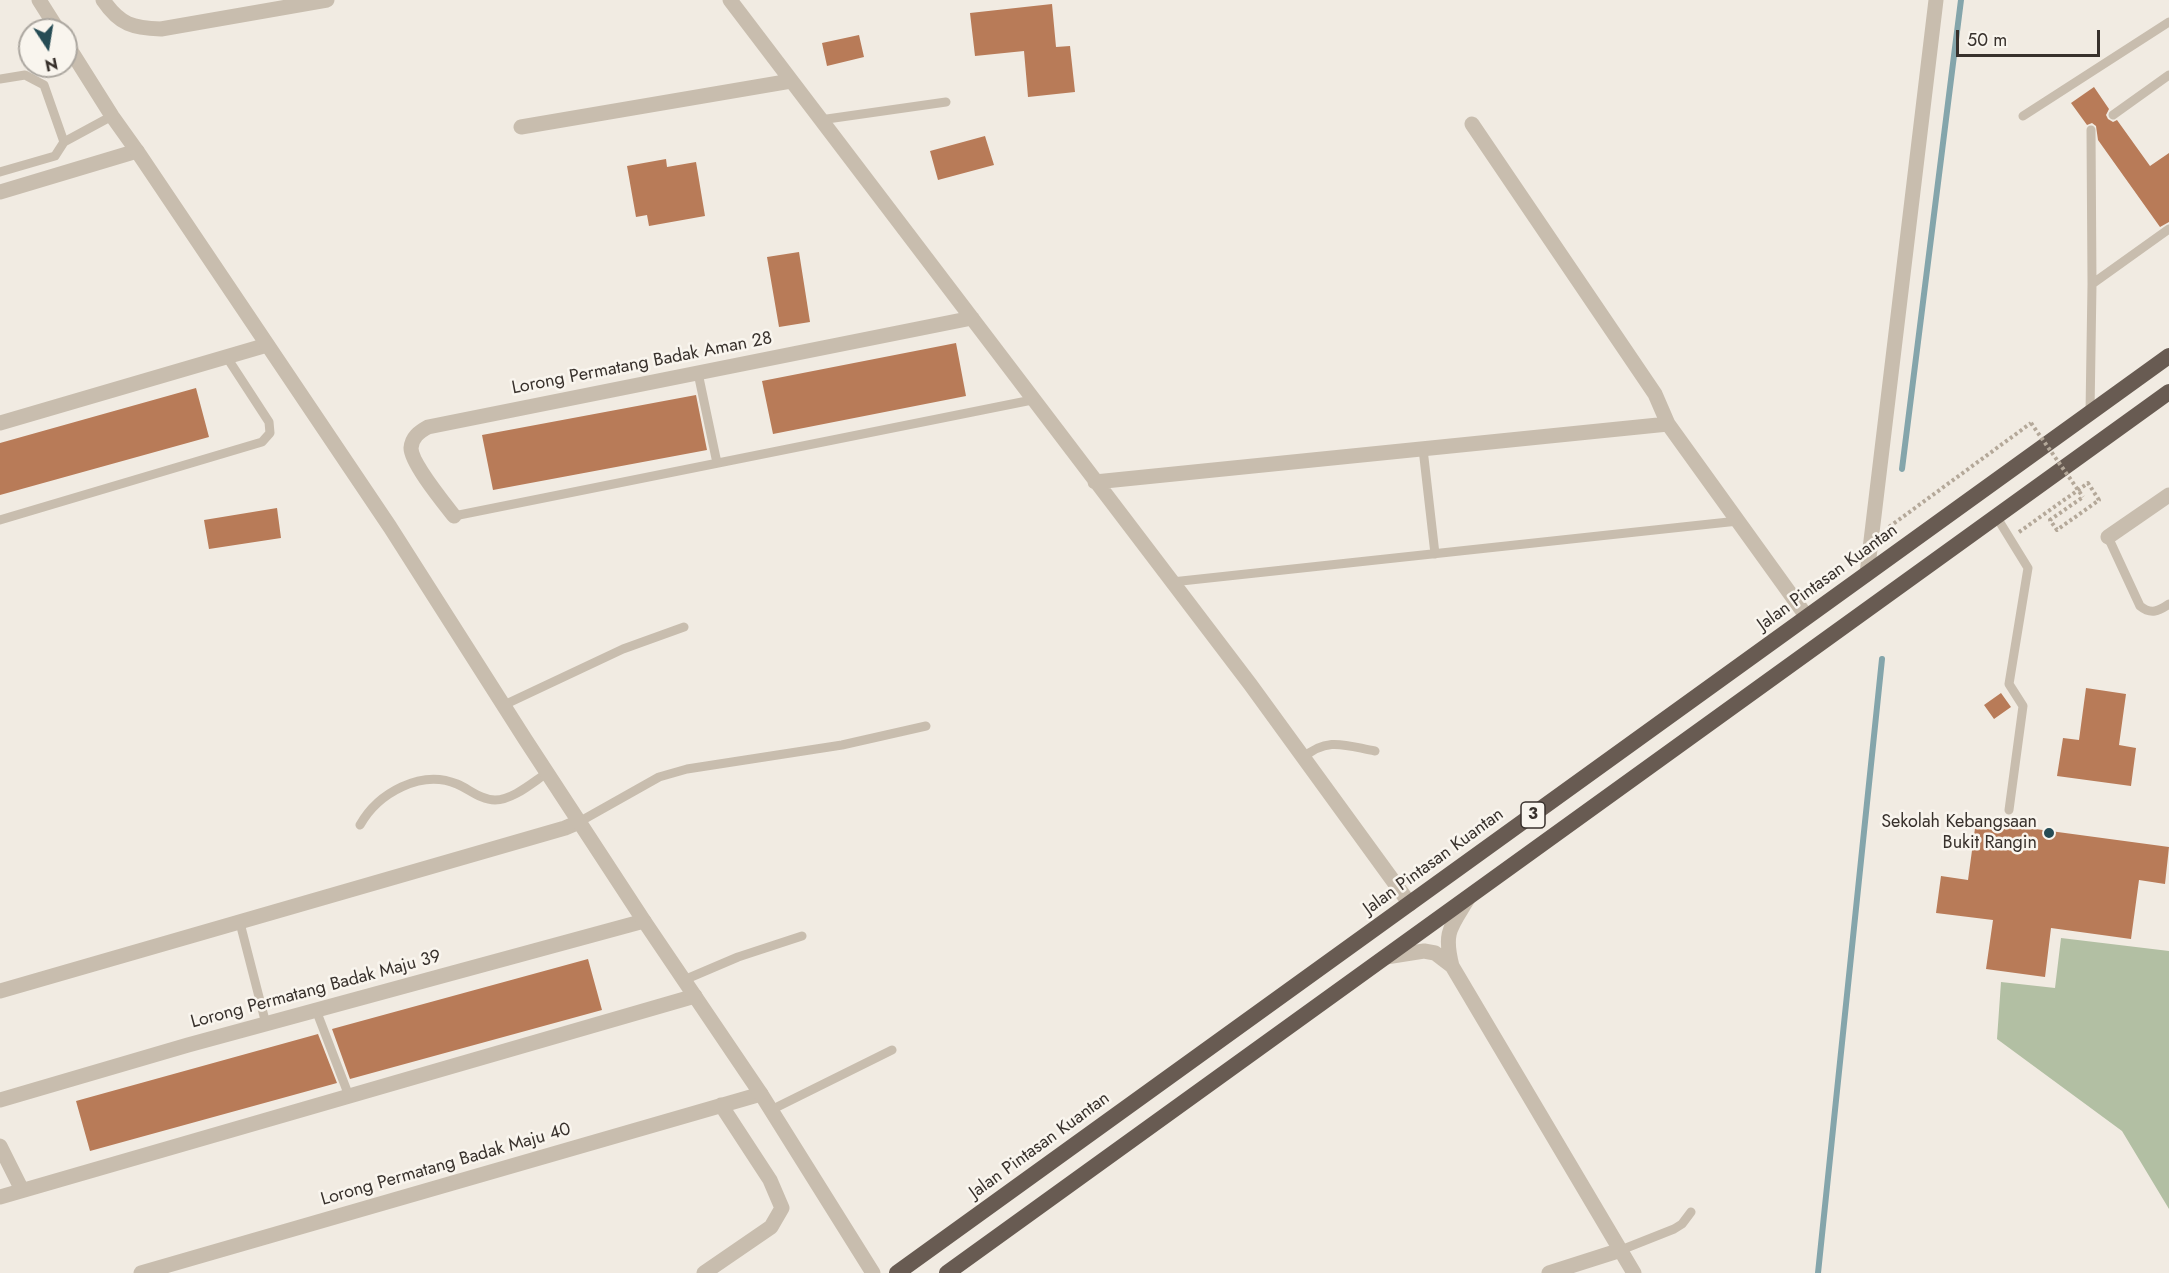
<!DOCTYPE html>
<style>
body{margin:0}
#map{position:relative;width:2169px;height:1273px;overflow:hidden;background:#f1ebe2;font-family:Jost,sans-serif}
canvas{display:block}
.north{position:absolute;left:18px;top:18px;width:60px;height:60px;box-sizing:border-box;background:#f9f5ee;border:2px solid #aca7a0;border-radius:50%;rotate:168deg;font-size:16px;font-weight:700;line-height:24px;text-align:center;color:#38312c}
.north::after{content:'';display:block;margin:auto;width:21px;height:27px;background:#264c55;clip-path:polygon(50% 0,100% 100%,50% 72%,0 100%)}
.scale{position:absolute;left:1956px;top:30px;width:144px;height:27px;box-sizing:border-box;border:3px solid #38312c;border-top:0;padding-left:8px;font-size:18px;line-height:21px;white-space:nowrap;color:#38312c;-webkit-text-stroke:4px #f9f5ee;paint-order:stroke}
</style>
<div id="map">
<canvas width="2169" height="1273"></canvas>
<div class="north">N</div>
<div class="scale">50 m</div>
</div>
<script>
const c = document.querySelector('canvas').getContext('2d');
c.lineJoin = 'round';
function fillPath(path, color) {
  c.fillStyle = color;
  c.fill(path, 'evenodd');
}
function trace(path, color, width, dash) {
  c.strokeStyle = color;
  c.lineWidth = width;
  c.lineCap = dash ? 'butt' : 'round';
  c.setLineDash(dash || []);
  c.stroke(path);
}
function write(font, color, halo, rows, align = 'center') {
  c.font = font + ' Jost,sans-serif';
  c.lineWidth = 5;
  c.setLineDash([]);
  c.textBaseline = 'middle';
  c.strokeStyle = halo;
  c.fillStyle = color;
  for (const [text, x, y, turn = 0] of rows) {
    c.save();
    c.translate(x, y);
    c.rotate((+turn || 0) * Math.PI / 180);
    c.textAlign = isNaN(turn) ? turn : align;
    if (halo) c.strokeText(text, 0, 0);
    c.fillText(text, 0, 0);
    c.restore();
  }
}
const green = new Path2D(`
 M2061,938l108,13v258l-47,-78 -125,-92 4,-57 54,6z`);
const stream = new Path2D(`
 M1902,469l59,-469
 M1818,1273l64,-614`);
const building = new Path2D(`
 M1052,4l4,43 14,-1 5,46 -47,5 -4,-46 -49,5 -5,-43z
 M859,35l5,22 -37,9 -5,-23z
 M2094,87l15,22 -3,6 2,4 5,3 4,-2 33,46 19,-13v69l-9,5 -62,-87 -2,-14 -4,-3 -5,2 -16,-22z
 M985,136l9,29 -56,15 -8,-29z
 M666,159l1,8 29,-5 9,54 -56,10 -2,-11 -11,2 -9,-51z
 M799,252l11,70 -31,5 -12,-70z
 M956,343l10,53 -193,38 -11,-53z
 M196,388l13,49 -209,58v-52z
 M696,395l11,55 -214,40 -11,-55z
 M277,508l4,30 -72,11 -5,-29z
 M2086,688l40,6 -7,51 17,3 -5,38 -74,-10 6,-38 16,2z
 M2001,693l10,14 -17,12 -10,-14z
 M1976,821l193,26 -4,37 -26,-4 -8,59 -80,-11 -6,49 -59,-8 7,-49 -57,-7 5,-37 27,4z
 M588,959l14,51 -252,69 -18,-50z
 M318,1034l19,49 -247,68 -14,-50z`);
const path = new Path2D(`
 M1889,527l142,-104
 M2019,532l69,-49 11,17 -42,30 -7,-10 33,-23`);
const service = new Path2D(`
 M0,79l25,-4 19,10 20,57
 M2113,115l56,-40
 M2023,116l146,-94
 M820,120l126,-18
 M0,172l55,-16 9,-14 48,-26
 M2092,284l77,-55
 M698,373l19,90
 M2090,413l2,-129 -1,-154
 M1423,449l12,105
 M454,516l578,-116
 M1996,516l32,52 -19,116 14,22 -14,104
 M0,520l262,-78 8,-9 -1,-11 -43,-66
 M2108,537l32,69c11,9 19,5 29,-2
 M1172,582l566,-61
 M504,705l119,-56 61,-22
 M1303,758c24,-22 44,-12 72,-7
 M579,822l80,-45 28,-8 155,-24 84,-19
 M360,825c18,-32 61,-56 97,-41 12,5 24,16 38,16 18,0 38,-18 52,-27
 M240,923l26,101
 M684,980l54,-23 64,-21
 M316,1010l33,86
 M771,1110l121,-60
 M1621,1250l53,-21 8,-5 9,-12`);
const minor = new Path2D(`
 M103,0c17,25 30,28 58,29l166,-29
 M730,0l520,684 160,220
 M1472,124l183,270 13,30 139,193
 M521,127l270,-46
 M0,192l137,-41
 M0,423l267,-78
 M1095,482l573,-58
 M454,516c-10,-13 -43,-53 -43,-68 1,-11 8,-16 17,-21l544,-109
 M2108,537l61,-42
 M1867,574l69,-574
 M1469,897c-18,30 -26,34 -17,69l182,307
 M1386,957l38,-6 11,2 17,13
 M0,991l565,-163 14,-6
 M0,1100l188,-55 456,-124
 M0,1146l22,44
 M0,1197l695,-201
 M141,1273l620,-179
 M704,1273l67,-46 11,-19 -12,-28 -49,-75
 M1549,1273l72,-23`);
const tertiary = new Path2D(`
 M39,0l19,30
 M66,43l46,73 25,35 253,376 135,212 119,182 117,173 112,179`);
const trunk = new Path2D(`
 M897,1273l1272,-917
 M947,1273l1222,-881`);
const pathBridge = new Path2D(`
 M2031,423l52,74`);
const markers = [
 [2049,833,6,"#264c55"]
];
const shields = [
 [1533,815,24]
];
const shieldNames = [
 ["3",1533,815]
];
const streetNames = [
 ["Lorong Permatang Badak Aman 28",642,364,-11],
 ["Jalan Pintasan Kuantan",1828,578,-36],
 ["Jalan Pintasan Kuantan",1434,862,-36],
 ["Lorong Permatang Badak Maju 39",316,990,-15],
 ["Jalan Pintasan Kuantan",1040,1146,-36],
 ["Lorong Permatang Badak Maju 40",446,1165,-16]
];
const poiNames = [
 ["Sekolah Kebangsaan",2037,823],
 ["Bukit Rangin",2037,844]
];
fillPath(green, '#b2bfa3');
trace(stream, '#84a5ab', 6);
fillPath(building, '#b87b58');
trace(path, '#b4a899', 4, [3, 3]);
trace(service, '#c8bdae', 9);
trace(minor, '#c8bdae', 15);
trace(tertiary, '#c8bdae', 15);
trace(trunk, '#685b52', 16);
trace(pathBridge, '#b4a899', 4, [3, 3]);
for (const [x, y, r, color] of markers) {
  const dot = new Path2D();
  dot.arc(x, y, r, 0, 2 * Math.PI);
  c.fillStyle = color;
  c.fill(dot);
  trace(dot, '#f9f5ee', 2);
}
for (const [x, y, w] of shields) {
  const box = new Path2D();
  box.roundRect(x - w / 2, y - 13, w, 26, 4.5);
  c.fillStyle = '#f9f5ee';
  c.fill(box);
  trace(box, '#38312c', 1.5);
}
write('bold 16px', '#38312c', null, shieldNames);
write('18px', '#38312c', '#f9f5ee', streetNames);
write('18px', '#38312c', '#f9f5ee', poiNames, 'right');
</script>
